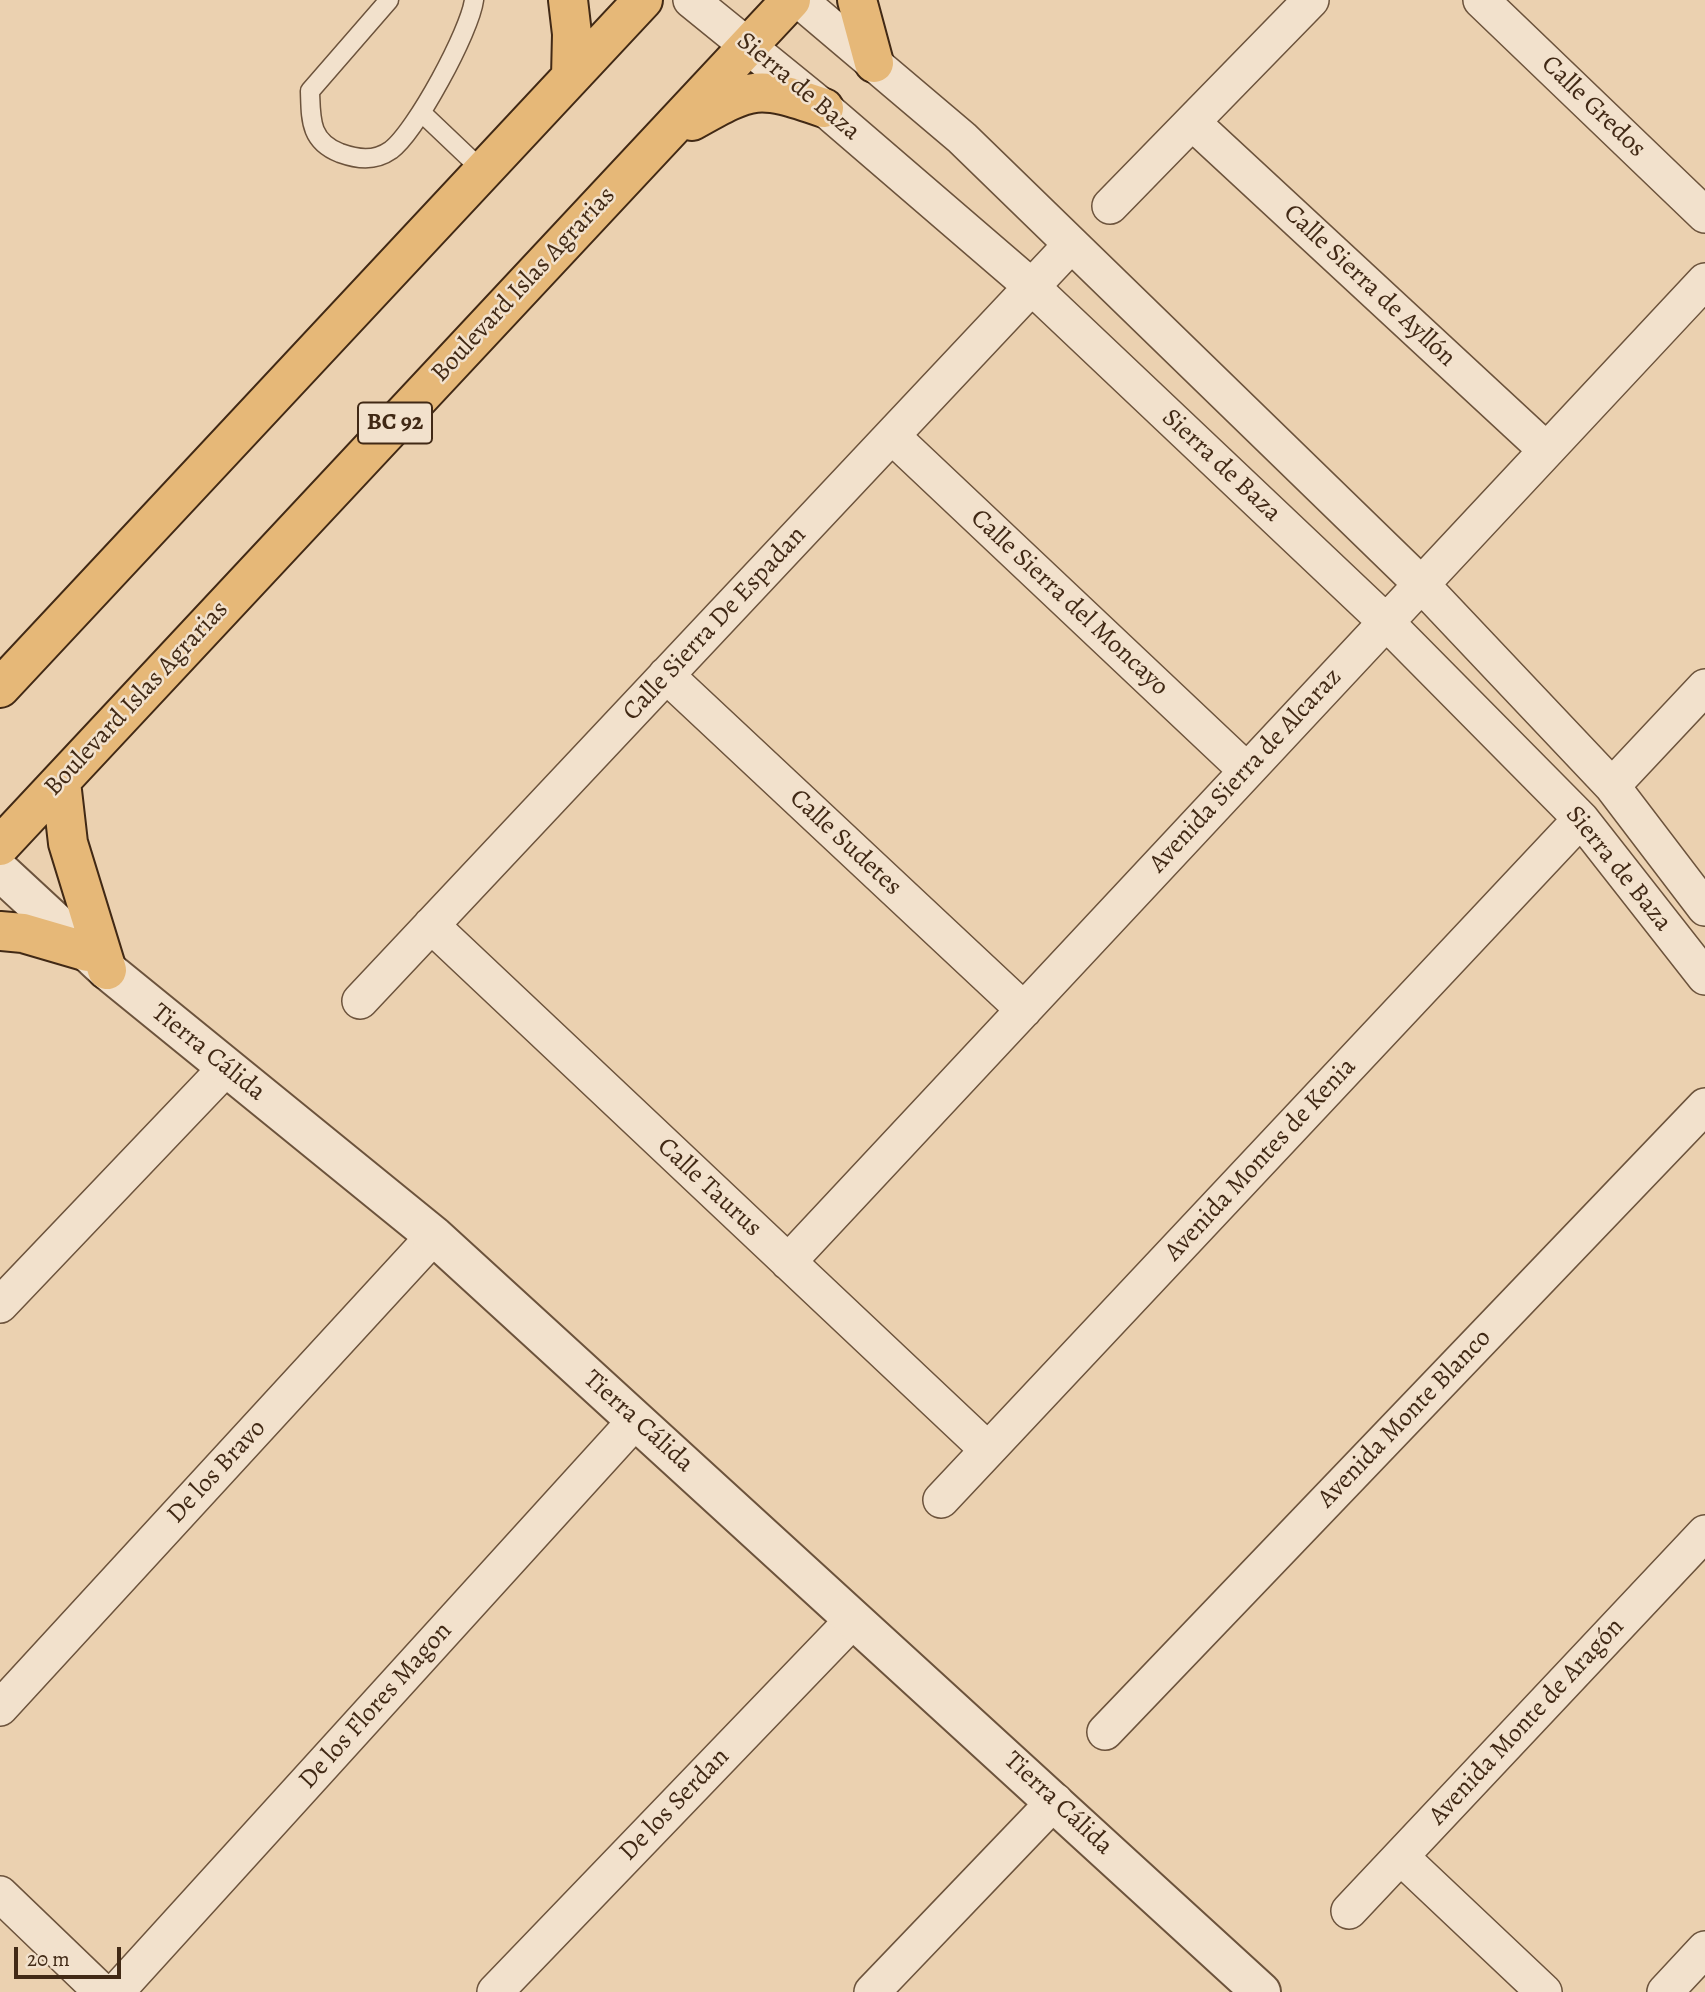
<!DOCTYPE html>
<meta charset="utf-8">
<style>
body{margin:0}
#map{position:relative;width:1705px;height:1992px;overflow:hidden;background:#ebd1b0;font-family:Alegreya,serif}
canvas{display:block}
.scale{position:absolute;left:14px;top:1947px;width:107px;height:32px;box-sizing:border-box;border:4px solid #412915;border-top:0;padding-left:9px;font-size:21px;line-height:24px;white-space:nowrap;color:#412915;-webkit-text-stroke:5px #f2e1cc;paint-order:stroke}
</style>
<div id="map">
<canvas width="1705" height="1992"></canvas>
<div class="scale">20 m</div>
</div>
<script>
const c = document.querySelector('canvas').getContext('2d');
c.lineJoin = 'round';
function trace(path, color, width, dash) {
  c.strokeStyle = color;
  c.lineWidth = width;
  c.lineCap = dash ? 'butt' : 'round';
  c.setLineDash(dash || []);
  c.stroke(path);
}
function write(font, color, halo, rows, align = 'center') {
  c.font = font + ' Alegreya,serif';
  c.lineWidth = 5;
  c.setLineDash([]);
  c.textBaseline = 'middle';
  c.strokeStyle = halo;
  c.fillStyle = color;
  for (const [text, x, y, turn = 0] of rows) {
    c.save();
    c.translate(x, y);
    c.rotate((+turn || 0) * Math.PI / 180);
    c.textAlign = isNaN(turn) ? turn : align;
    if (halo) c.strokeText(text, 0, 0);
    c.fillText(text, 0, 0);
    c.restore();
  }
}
const service = new Path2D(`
 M389,0l-79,91c1,27 -1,50 30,62 17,6 34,9 51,-3 25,-19 79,-119 83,-150
 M422,113l61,58`);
const minor = new Path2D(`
 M691,0l133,108 208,179 354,335 195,197 124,158
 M799,0l163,138 458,445 192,203 93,122
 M1481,0l224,215
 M1193,123l352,326
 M1110,206l201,-206
 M892,436l354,334
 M666,675l358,335
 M1612,786l93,-99
 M431,925l557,525
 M360,1001l710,-755
 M788,1262l917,-981
 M0,1305l226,-237
 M941,1500l640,-681
 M0,1708l434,-472
 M1105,1732l600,-626
 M1401,1857l143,135
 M0,1894l102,98
 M1349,1911l356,-378
 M116,1992l520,-572
 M495,1992l359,-373
 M872,1992l183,-191
 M1665,1992l40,-43`);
const tertiary = new Path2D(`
 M0,871l107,99 327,266 827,756`);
const primary = new Path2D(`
 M568,0l4,34 -1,43
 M857,0l17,63
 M692,121c62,-35 65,-36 132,-13
 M0,688l643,-688
 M61,782l7,61 39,127
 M0,846l791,-846
 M0,931l23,2 65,19`);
const shields = [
 [395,423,74]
];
const shieldNames = [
 ["BC 92",395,423]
];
const streetNames = [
 ["Sierra de Baza",798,87,40],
 ["Calle Gredos",1593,107,44],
 ["Boulevard Islas Agrarias",524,285,-47],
 ["Calle Sierra de Ayllón",1369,286,43],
 ["Sierra de Baza",1221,466,43],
 ["Calle Sierra del Moncayo",1069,603,43],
 ["Calle Sierra De Espadan",715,624,-47],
 ["Boulevard Islas Agrarias",137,699,-47],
 ["Avenida Sierra de Alcaraz",1246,771,-47],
 ["Calle Sudetes",845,843,43],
 ["Sierra de Baza",1618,869,51],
 ["Tierra Cálida",208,1053,39],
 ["Avenida Montes de Kenia",1261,1160,-47],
 ["Calle Taurus",709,1188,43],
 ["Avenida Monte Blanco",1405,1419,-46],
 ["Tierra Cálida",638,1422,42],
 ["De los Bravo",217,1472,-47],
 ["De los Flores Magon",376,1706,-48],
 ["Avenida Monte de Aragón",1527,1722,-47],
 ["Tierra Cálida",1058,1804,43],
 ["De los Serdan",675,1805,-46]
];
trace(service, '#6c533c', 21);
trace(minor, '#6c533c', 38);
trace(tertiary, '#6c533c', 42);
trace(primary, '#412915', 42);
trace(service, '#f2e1cc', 18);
trace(minor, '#f2e1cc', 35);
trace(tertiary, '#f2e1cc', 38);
trace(primary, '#e6b878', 38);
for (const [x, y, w] of shields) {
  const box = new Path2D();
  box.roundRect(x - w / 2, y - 20.5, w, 41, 5);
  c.fillStyle = '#f2e1cc';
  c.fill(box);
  trace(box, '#412915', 2);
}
write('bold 24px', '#412915', null, shieldNames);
write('26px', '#412915', '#f2e1cc', streetNames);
</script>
